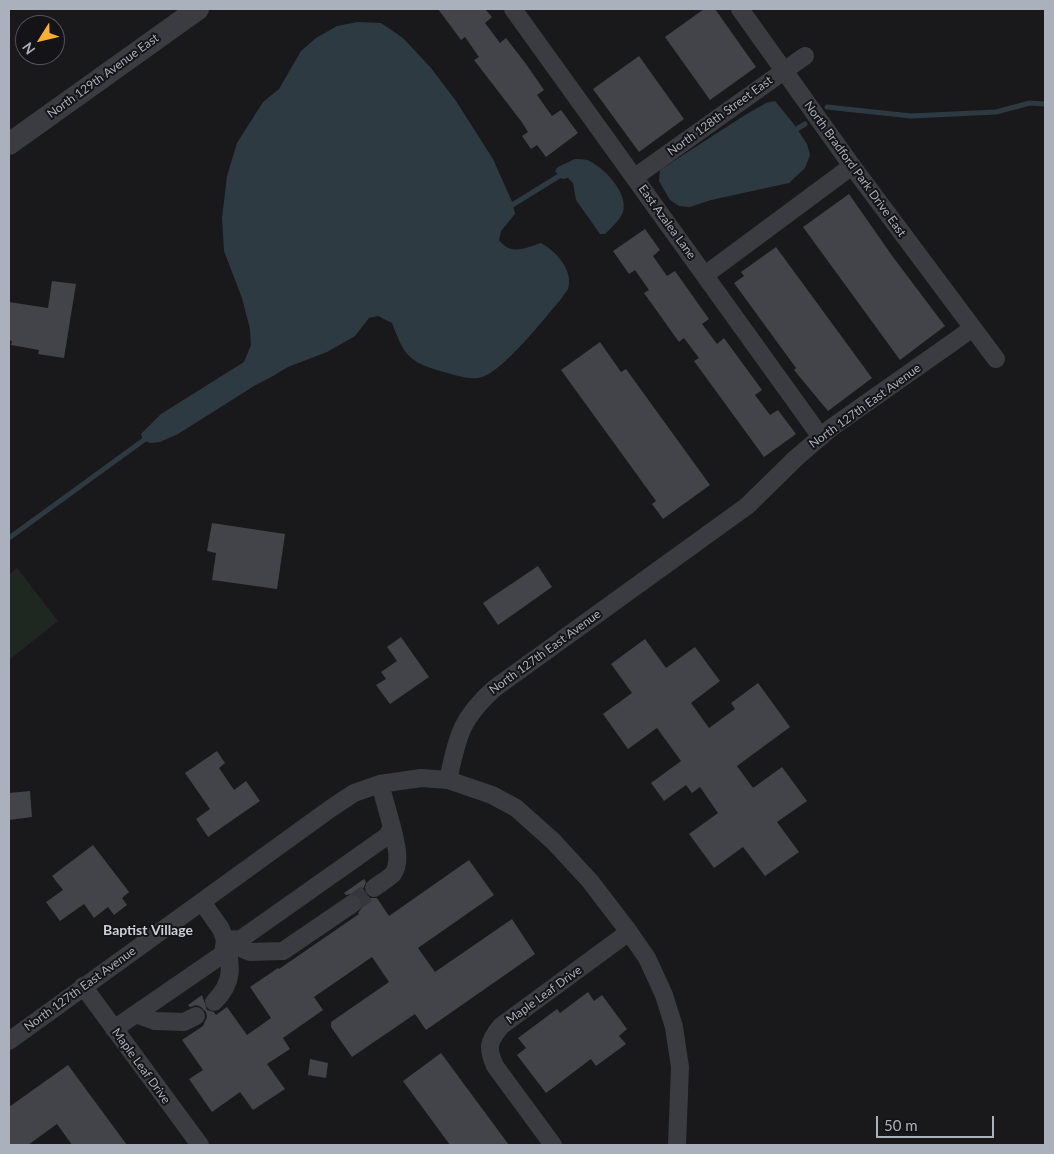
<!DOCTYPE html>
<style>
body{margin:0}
#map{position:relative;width:1054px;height:1154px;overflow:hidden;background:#19191c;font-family:Lato,sans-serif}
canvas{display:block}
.frame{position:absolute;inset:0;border:10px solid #abb1bc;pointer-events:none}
.north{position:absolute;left:15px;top:15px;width:50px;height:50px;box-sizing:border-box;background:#141417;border:1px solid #505359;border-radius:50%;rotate:234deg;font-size:14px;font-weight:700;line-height:20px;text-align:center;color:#abb1bc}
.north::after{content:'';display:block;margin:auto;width:18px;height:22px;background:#fdb030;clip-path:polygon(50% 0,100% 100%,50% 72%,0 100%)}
.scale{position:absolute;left:876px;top:1116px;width:118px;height:22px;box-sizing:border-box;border:2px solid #abb1bc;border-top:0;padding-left:6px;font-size:15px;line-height:18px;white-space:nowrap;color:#abb1bc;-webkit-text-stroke:4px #141417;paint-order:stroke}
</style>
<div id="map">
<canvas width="1054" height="1154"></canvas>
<div class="frame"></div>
<div class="north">N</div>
<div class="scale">50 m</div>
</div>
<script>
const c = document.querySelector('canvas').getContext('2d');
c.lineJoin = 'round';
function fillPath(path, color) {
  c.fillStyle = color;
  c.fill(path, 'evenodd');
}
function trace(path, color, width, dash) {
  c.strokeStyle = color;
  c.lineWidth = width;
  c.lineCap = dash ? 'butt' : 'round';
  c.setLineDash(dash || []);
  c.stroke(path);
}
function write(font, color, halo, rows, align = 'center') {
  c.font = font + ' Lato,sans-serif';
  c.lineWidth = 4;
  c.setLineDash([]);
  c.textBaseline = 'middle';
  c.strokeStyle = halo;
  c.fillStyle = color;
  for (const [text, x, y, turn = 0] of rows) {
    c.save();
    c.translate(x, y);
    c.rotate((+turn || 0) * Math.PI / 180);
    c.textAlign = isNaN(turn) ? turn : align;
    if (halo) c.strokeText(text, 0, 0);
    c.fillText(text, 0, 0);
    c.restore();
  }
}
const green = new Path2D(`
 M17,568l41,53 -49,39v-85z`);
const water = new Path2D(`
 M358,22l23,1 22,15 28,30 25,33 37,58 20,45 2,10 -14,17 -2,9c12,16 26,8 42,3 15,8 33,28 27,46 -2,3 -5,7 -7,10 -16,19 -58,72 -79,78 -13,4 -29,-3 -42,-6 -33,-10 -36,-17 -48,-48l-14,-7 -9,2 -14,18 -12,7 -16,9 -39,15 -15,9 -19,10 -76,48 -18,8 -10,1 -7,-3 -2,-6 20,-20 83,-52 7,-17 -1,-16 -8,-31 -18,-47 -2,-33 5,-42 10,-33 26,-41 16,-13 22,-38 15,-13 21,-12z
 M775,101l18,22 14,21 3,11 -5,13 -16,15 -78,17 -21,7 -11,-1 -9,-6 -11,-19 1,-11 85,-55 21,-12z
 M575,159c4,0 8,0 12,1 16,6 42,33 36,52 -3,8 -12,16 -18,22h-5l-24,-34 -3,-17 -5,-5 -6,1 -7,-8 3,-4z`);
const stream = new Path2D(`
 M827,107l84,9 85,-4 34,-9 15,1
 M792,132l13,-8
 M509,207l55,-34
 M9,538l139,-101`);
const building = new Path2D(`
 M438,9h47l7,8 -7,6 15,20 6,-5 20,26 18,26 -7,5 15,21 9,-6 17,23 -32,24 -9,-12 -6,4 -9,-13 6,-4 -7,-11 -47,-61 5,-3 -14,-20 -4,3z
 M704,9h11l41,58 -46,33 -45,-63z
 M639,56l45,63 -45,33 -46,-63z
 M849,194l44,63 52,69 -45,34 -97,-133z
 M645,229l15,21 -7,6 14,20 8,-5 34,48 -7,5 15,20 7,-6 38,52 -7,5 15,20 8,-5 18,24 -32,23 -70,-96 5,-3 -15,-20 -5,4 -35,-49 5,-3 -14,-20 -6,4 -16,-23z
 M776,247l96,131 -44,33 -34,-41 2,-2 -62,-85 10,-7 -3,-4z
 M52,281l24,3 -12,74 -26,-4 1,-4 -28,-5 1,-4 -3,-1v-38l39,6z
 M600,342l21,30 5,-3 84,116 -47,34 -11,-15 4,-3 -95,-131z
 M212,523l73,11 -8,55 -65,-9 4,-27 -9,-2z
 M538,566l14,21 -54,38 -15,-22z
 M401,637l28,40 -39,27 -14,-19 10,-6 -5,-7 16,-11 -10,-14z
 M645,639l21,29 29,-21 25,34 -29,22 18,25 26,-19 -4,-6 27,-20 32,44 -53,39 16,22 29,-21 25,34 -30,21 22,30 -34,24 -22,-29 -29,21 -25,-34 29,-21 -18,-26 -8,6 -6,-8 -22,16 -13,-18 30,-22 -24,-33 -29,21 -25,-35 29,-21 -21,-29z
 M217,751l8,12 -6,5 15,22 12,-9 14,20 -52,36 -12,-18 14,-10 -25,-36z
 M30,791l2,26 -23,3v-27z
 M93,845l36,47 -7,6 5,7 -13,10 -6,-8 -14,11 -10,-14 -24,17 -14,-19 17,-12 -11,-14z
 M469,860l25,35 -76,53 17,24 77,-53 23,35 -109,76 -11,-16 -63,43 -21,-30v-5l58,-40 -17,-25 -58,40 9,13 -40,28 7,11 -23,15 18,25 -32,21 -13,-18 -28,20 -23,-33 14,-9 -21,-30 21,-14 4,-9 -1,-5 -5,-5 -5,-2 -6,2 -2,-2 14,-10 5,15 7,2 2,3 11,-8 20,28 24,-17 -21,-31 28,-19 1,1 80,-55 -1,-1 3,-4 2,-5 -3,-6 -4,-4h-5l-5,1 -2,-2 20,-14 2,3 -3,7 2,5 5,4h7l12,18z
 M588,992l6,9 8,-6 25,34 -8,7 7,8 -30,22 -5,-7 -45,34 -29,-38 9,-7 -8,-10 39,-29 3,4z
 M441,1053l68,92h-59l-47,-64z
 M310,1059l18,4 -2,15 -18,-3z
 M68,1065l59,80h-55l-15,-21 -29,21h-19v-38z`);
const minorTunnel = new Path2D(`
 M352,904l22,-16`);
const minor = new Path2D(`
 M513,9l308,428
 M740,9l112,157 144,193
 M635,177l170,-121
 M705,275l147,-109
 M448,780c10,-44 12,-61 47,-92l252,-182 49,-48 35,-30 142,-100
 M374,888c5,-4 14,-9 19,-14 9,-13 2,-33 -1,-47
 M226,942l24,10 33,-1 69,-47
 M83,986l117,159
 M214,1002c21,-21 17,-36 11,-62l16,-1 146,-103 5,-9 -12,-43
 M136,1014l19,7 29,1 12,-6
 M114,1029l109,-75 2,-14 -4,-11 -19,-27
 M9,1041l321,-232 24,-16 26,-9 41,-6 27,2 44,15 24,13 37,33 37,40 39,51 18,26 17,37 10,32 6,40 -3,78
 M553,1145l-58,-79c-8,-18 -7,-24 6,-40l128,-94`);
const tertiary = new Path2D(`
 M9,144l189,-135`);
const streetNames = [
 ["North 129th Avenue East",103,76,-36],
 ["North 128th Street East",720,116,-36],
 ["North Bradford Park Drive East",855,169,54],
 ["East Azalea Lane",667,222,54],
 ["North 127th East Avenue",865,406,-36],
 ["North 127th East Avenue",545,652,-36],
 ["North 127th East Avenue",80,989,-36],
 ["Maple Leaf Drive",544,995,-36],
 ["Maple Leaf Drive",141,1066,54]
];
const neighbourhoodNames = [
 ["Baptist Village",148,930]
];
fillPath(green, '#1f2820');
fillPath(water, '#2e3a41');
trace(stream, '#2e3a41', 5);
fillPath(building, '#434449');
trace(minorTunnel, '#36373c', 18, [18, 9]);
trace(minor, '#3a3c41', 18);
trace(tertiary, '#3a3c41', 22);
write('12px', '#abb1bc', '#141417', streetNames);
write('bold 14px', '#cdd0d8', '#141417', neighbourhoodNames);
</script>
